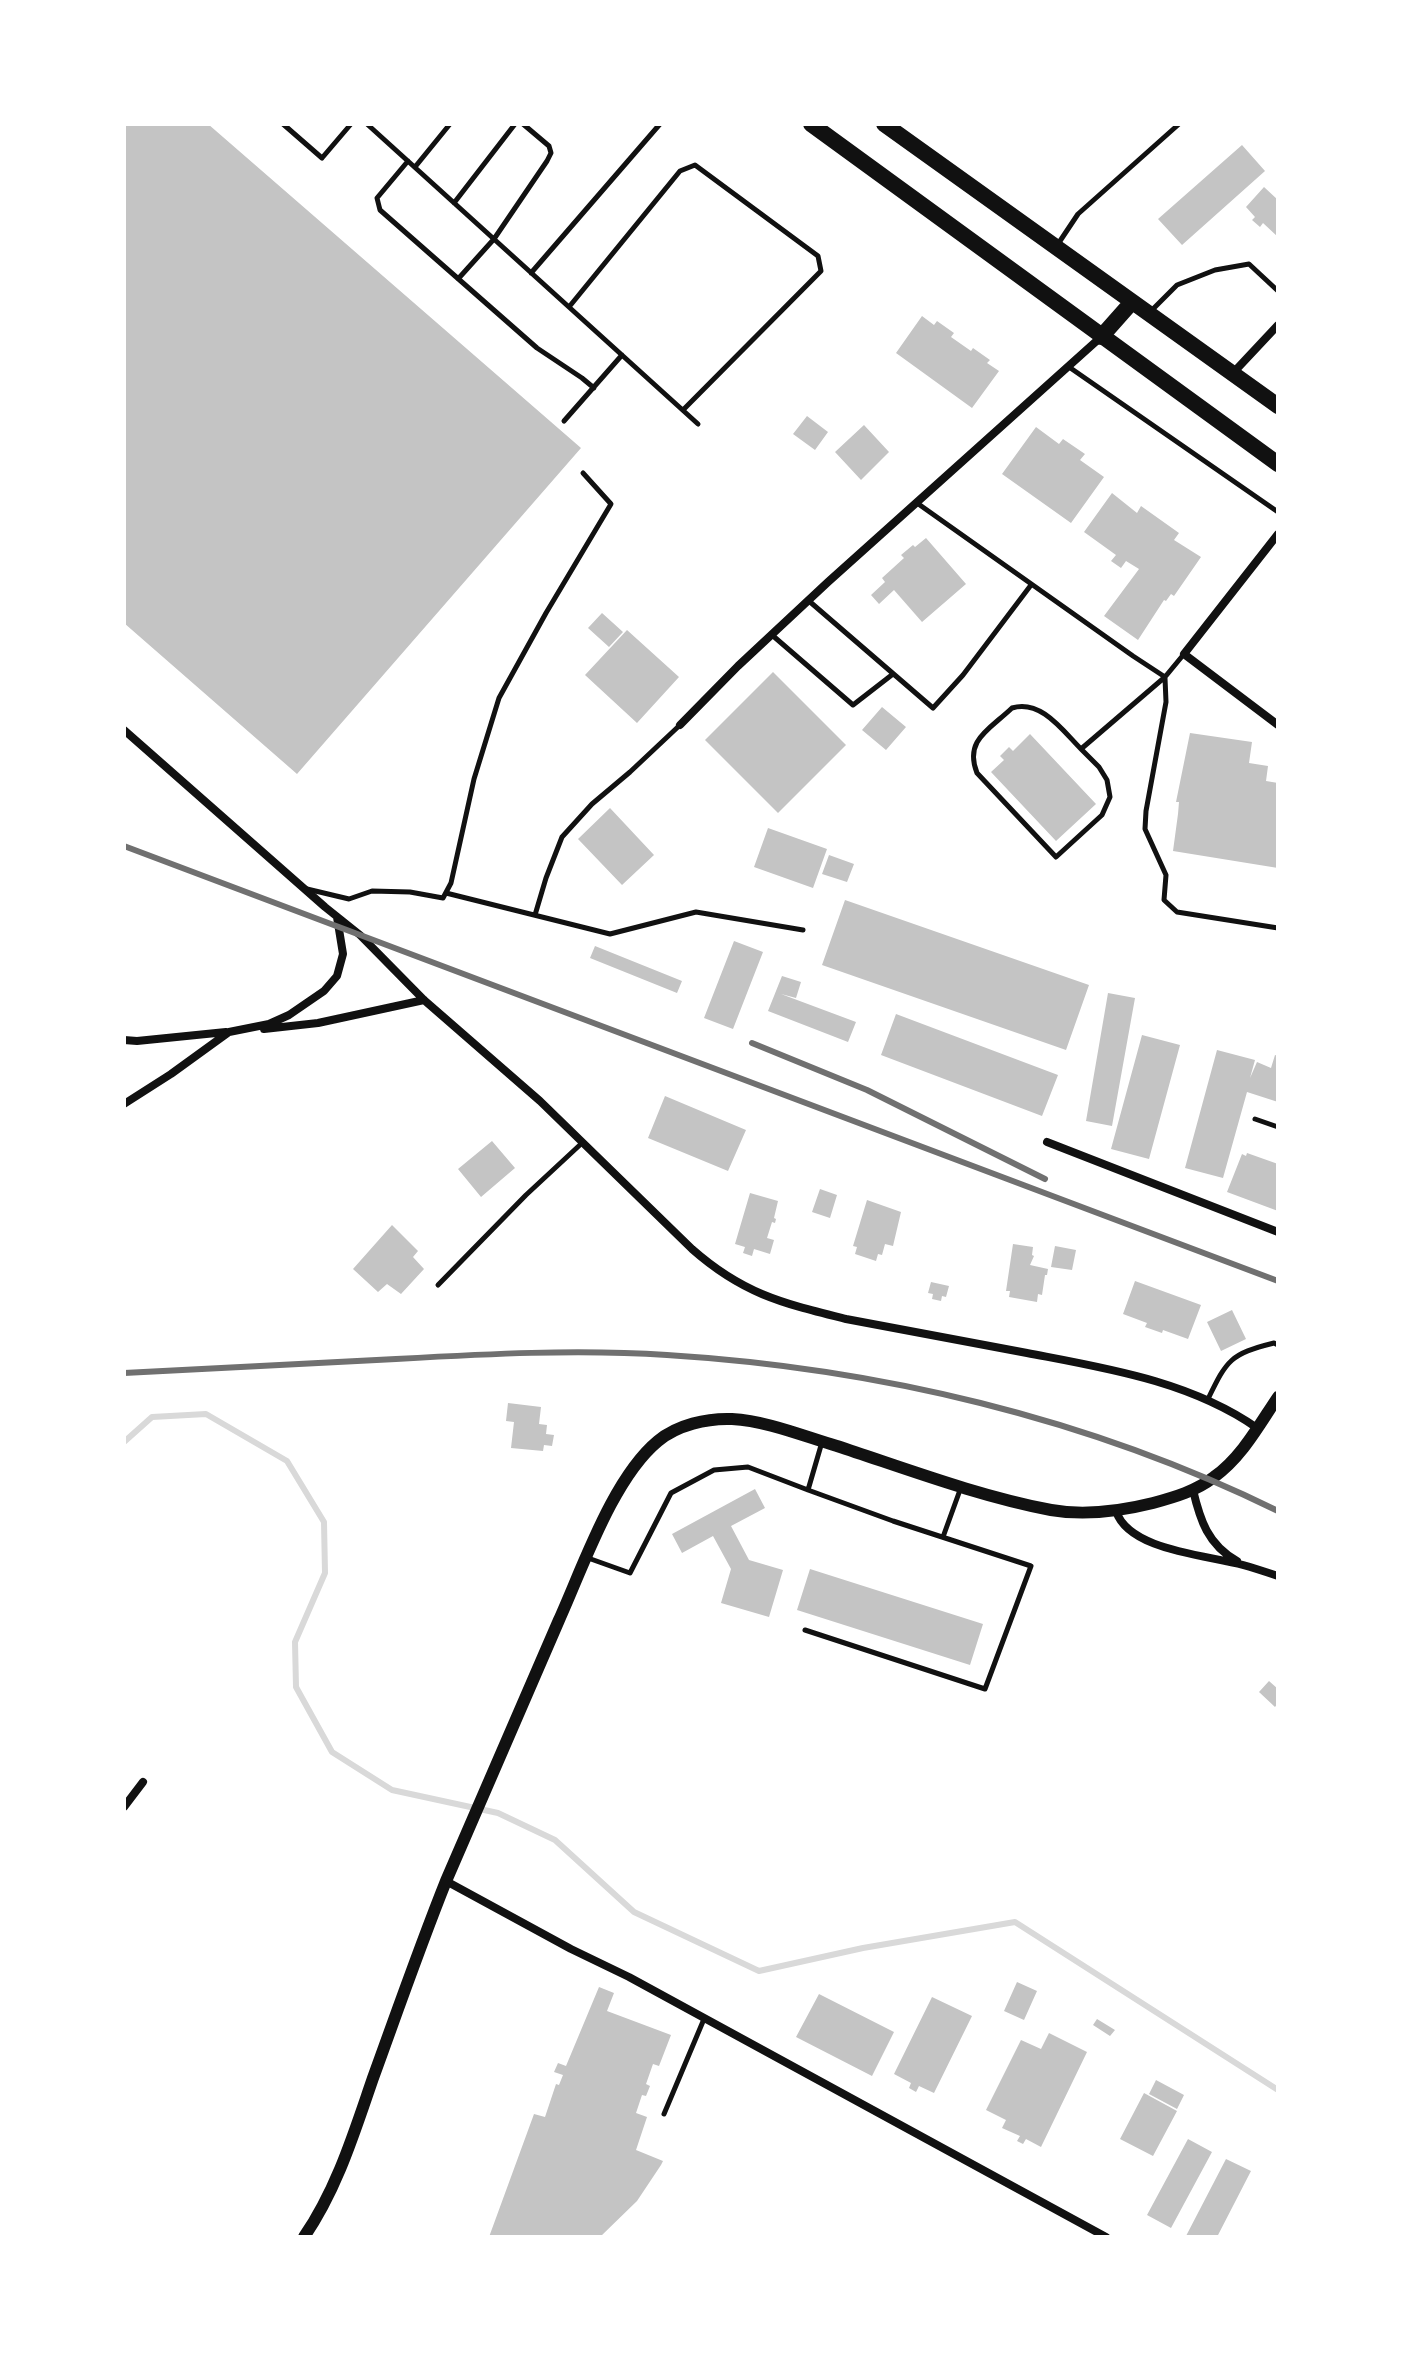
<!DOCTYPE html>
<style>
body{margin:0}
#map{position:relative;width:1402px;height:2361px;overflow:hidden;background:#fff;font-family:"Fira Sans Condensed",sans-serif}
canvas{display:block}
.frame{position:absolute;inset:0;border:126px solid #fff;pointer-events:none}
</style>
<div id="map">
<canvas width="1402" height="2361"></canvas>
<div class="frame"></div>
</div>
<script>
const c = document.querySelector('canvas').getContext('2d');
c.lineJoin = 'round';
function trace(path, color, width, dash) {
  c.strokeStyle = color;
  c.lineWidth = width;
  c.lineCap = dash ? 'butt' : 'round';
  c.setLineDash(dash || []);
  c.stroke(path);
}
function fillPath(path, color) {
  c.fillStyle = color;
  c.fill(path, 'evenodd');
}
const stream = new Path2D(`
 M124,1442l28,-25 54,-3 81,47 37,61 1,51 -30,69 1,45 36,65 60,38 106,23 57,27 79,72 125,59 104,-23 152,-26 263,168`);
const building = new Path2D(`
 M124,124h84l373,324 -284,326 -173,-151z
 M1242,145l23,26 -83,74 -24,-26z
 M1264,187l14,13v37l-15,-14 -3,4 -8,-7 3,-3 -9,-10z
 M922,316l12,9 3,-4 17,12 -3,4 20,14 2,-3 17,12 -3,3 12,8 -27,37 -76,-55z
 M807,416l21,16 -13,18 -22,-16z
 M864,425l25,27 -28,28 -26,-28z
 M1036,427l23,17 4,-5 22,15 -5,6 24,17 -33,46 -69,-49z
 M1112,493l25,20 4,-7 38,27 -5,7 27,17 -27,39 -3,-2 -5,7 -2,-1 -26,40 -34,-24 35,-47 -13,-8 -5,7 -10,-7 5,-6 -32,-23z
 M926,538l40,46 -44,38 -28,-32 -15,14 -8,-9 14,-13 -3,-4 22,-20 -3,-3 12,-10 2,2z
 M602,613l21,19 -14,15 -21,-19z
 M627,630l52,47 -42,46 -52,-48z
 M773,672l73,73 -68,68 -73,-73z
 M882,707l24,20 -20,23 -24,-20z
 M1190,733l62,9 -3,21 19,3 -2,15 12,2v85l-105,-17 5,-37 1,-12h-3z
 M1030,734l66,70 -40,37 -65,-69 13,-12 -4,-4 9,-9 4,4z
 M610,808l44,47 -32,30 -44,-46z
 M768,828l59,21 -14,39 -59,-21z
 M829,855l25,9 -7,18 -25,-8z
 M845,900l244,85 -23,65 -244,-85z
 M734,941l29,11 -30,77 -29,-11z
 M595,946l87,35 -5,12 -87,-35z
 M782,976l19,6 -5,16 -15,-4 75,28 -8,20 -80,-31z
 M1108,993l27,5 -23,128 -26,-5z
 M896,1014l162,61 -16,41 -161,-61z
 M1142,1035l38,10 -31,114 -38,-10z
 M1217,1050l38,10 -5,18 7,-16 14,6 4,-13 3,1v46l-31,-10 -24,86 -38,-10z
 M665,1096l81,34 -18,41 -80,-33z
 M492,1141l23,27 -34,29 -23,-28z
 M1247,1153l31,11v47l-51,-19 15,-38 4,2z
 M820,1189l17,6 -7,23 -18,-6z
 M750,1193l28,8 -4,17 2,1 -1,4 -3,-1 -5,16 7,2 -4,14 -16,-5 -2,7 -9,-3 2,-6 -10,-3z
 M867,1200l34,12 -8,34 -8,-2 -3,11 -4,-1 -2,7 -21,-7 2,-7 -4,-1z
 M392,1225l26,26 -5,6 11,12 -23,25 -14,-10 -9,8 -25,-23z
 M1013,1244l20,3 -1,8 2,1 -4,9 18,4 -1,6h-2l-3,20 -4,-1 -1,8 -28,-5 1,-6h-4z
 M1055,1246l21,4 -4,20 -21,-3z
 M1135,1281l66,24 -13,34 -25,-9 -1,3 -17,-6 2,-4 -24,-9z
 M931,1282l18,4 -3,11 -4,-1 -1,5 -9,-2 1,-5 -5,-1z
 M1232,1310l14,29 -25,12 -14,-29z
 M508,1403l33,4 -2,17 8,1 -1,9 8,1 -2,11 -8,-1 -1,6 -32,-3 3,-26 -8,-1z
 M755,1489l10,19 -34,18 18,34 34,10 -14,47 -48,-14 10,-34 -18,-33 -31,17 -10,-19z
 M810,1569l173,55 -13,41 -173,-55z
 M1269,1681l9,8v14l-3,4 -16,-15z
 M1017,1982l20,9 -13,29 -20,-9z
 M599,1987l15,6 -7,18 64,24 -12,31 -6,-2 -7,20 4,2 -4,10 -4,-1 -6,18 11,4 -11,33 27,11 -2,4 -24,36 -37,36h-111l45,-123 11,3 11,-33 3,1 4,-10 -9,-3 4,-9 8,3z
 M819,1994l75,38 -22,44 -76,-39z
 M932,1997l40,19 -38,77 -15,-7 -3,6 -7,-4 2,-5 -17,-9z
 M1097,2019l18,11 -5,6 -17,-11z
 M1049,2033l38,19 -46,95 -15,-8 -3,5 -6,-3 3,-5 -18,-8 4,-8 -20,-10 35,-70 20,9z
 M1156,2080l28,15 -7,14 -28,-15z
 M1144,2093l33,18 -24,45 -33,-17z
 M1188,2139l24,13 -41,76 -24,-13z
 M1226,2159l25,12 -34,66h-29l-2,-1z`);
const service = new Path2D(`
 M283,124l39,34 29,-34
 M367,124l331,300
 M408,161l-31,37 3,12 157,138 45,30 12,10
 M415,167l35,-43
 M454,203l61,-79
 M1058,244l20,-30 101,-90
 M531,273l129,-149
 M458,279l36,-40 53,-78 4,-8 -2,-7 -26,-22
 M569,307l111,-136 15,-6 123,91 3,15 -138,139
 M1152,310l25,-25 38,-15 34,-6 29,27
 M1069,367l209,145
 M564,421l58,-66
 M917,503l216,153 32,21 19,-23
 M809,601l124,107 30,-33 68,-90
 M772,635l81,70 40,-31
 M1165,678l1,24 -20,109 -1,18 21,46 -2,25 13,12 101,16
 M1081,749l18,18 8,13 3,17 -8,18 -46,42 -79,-84c-13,-33 12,-43 35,-65 29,-9 51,23 69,41l84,-72
 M307,889l42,10 23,-8 38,1 33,6 8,-15 23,-104 25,-81 47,-85 65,-109 -28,-31
 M446,893l164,41 86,-22 107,18
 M535,915l11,-37 16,-41 30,-33 38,-32 50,-47
 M1255,1119l23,8
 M438,1285l88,-90 56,-52
 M1208,1399c19,-39 22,-45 66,-56l4,2
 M943,1537l17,-47
 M588,1558l42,15 41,-80 43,-23 34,-3 60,23 14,-48
 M805,1630l180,59 46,-123 -138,-45 -85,-31
 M664,2114l40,-95`);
const minor = new Path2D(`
 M1233,373l45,-48
 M1278,534l-94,120 94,71
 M680,725l58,-59 90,-84 273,-245
 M124,730l201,177 35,28 64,65 116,101 152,148c51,45 90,54 154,70 60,11 120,23 181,34 78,15 163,28 230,75
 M264,1029l54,-6 106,-23
 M124,1040l13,1 89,-9
 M124,1104l47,-30 58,-42 40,-8 20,-9 35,-24 13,-15 6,-22 -6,-37
 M1047,1142l231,90
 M1193,1490c7,30 15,55 44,71
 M1116,1511c13,40 92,44 127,54 11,3 23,7 35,11
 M124,1807l19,-25
 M446,1881l125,68 58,28 477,260`);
const tertiary = new Path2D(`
 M304,2237c33,-48 50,-104 69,-159 24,-66 47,-132 73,-197 37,-87 75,-174 113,-261 24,-53 54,-142 99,-179 19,-16 49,-23 74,-22 35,2 71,17 105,27 70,23 141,50 214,64 34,6 70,1 102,-7 22,-6 43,-12 61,-26 28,-20 45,-52 64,-80`);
const primary = new Path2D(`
 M811,124l467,340
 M884,124l394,282
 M1101,337l31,-35`);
const rail = new Path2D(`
 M124,846l1154,435
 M752,1043l115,47 178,89
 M124,1373c90,-5 181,-9 272,-14 90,-5 181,-10 271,-4 210,13 422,63 611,156`);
trace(stream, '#d9d9d9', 6);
fillPath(building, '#c4c4c4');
trace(service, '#111', 5);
trace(minor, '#111', 8);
trace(tertiary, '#111', 12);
trace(primary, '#111', 16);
trace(rail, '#707070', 6);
</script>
